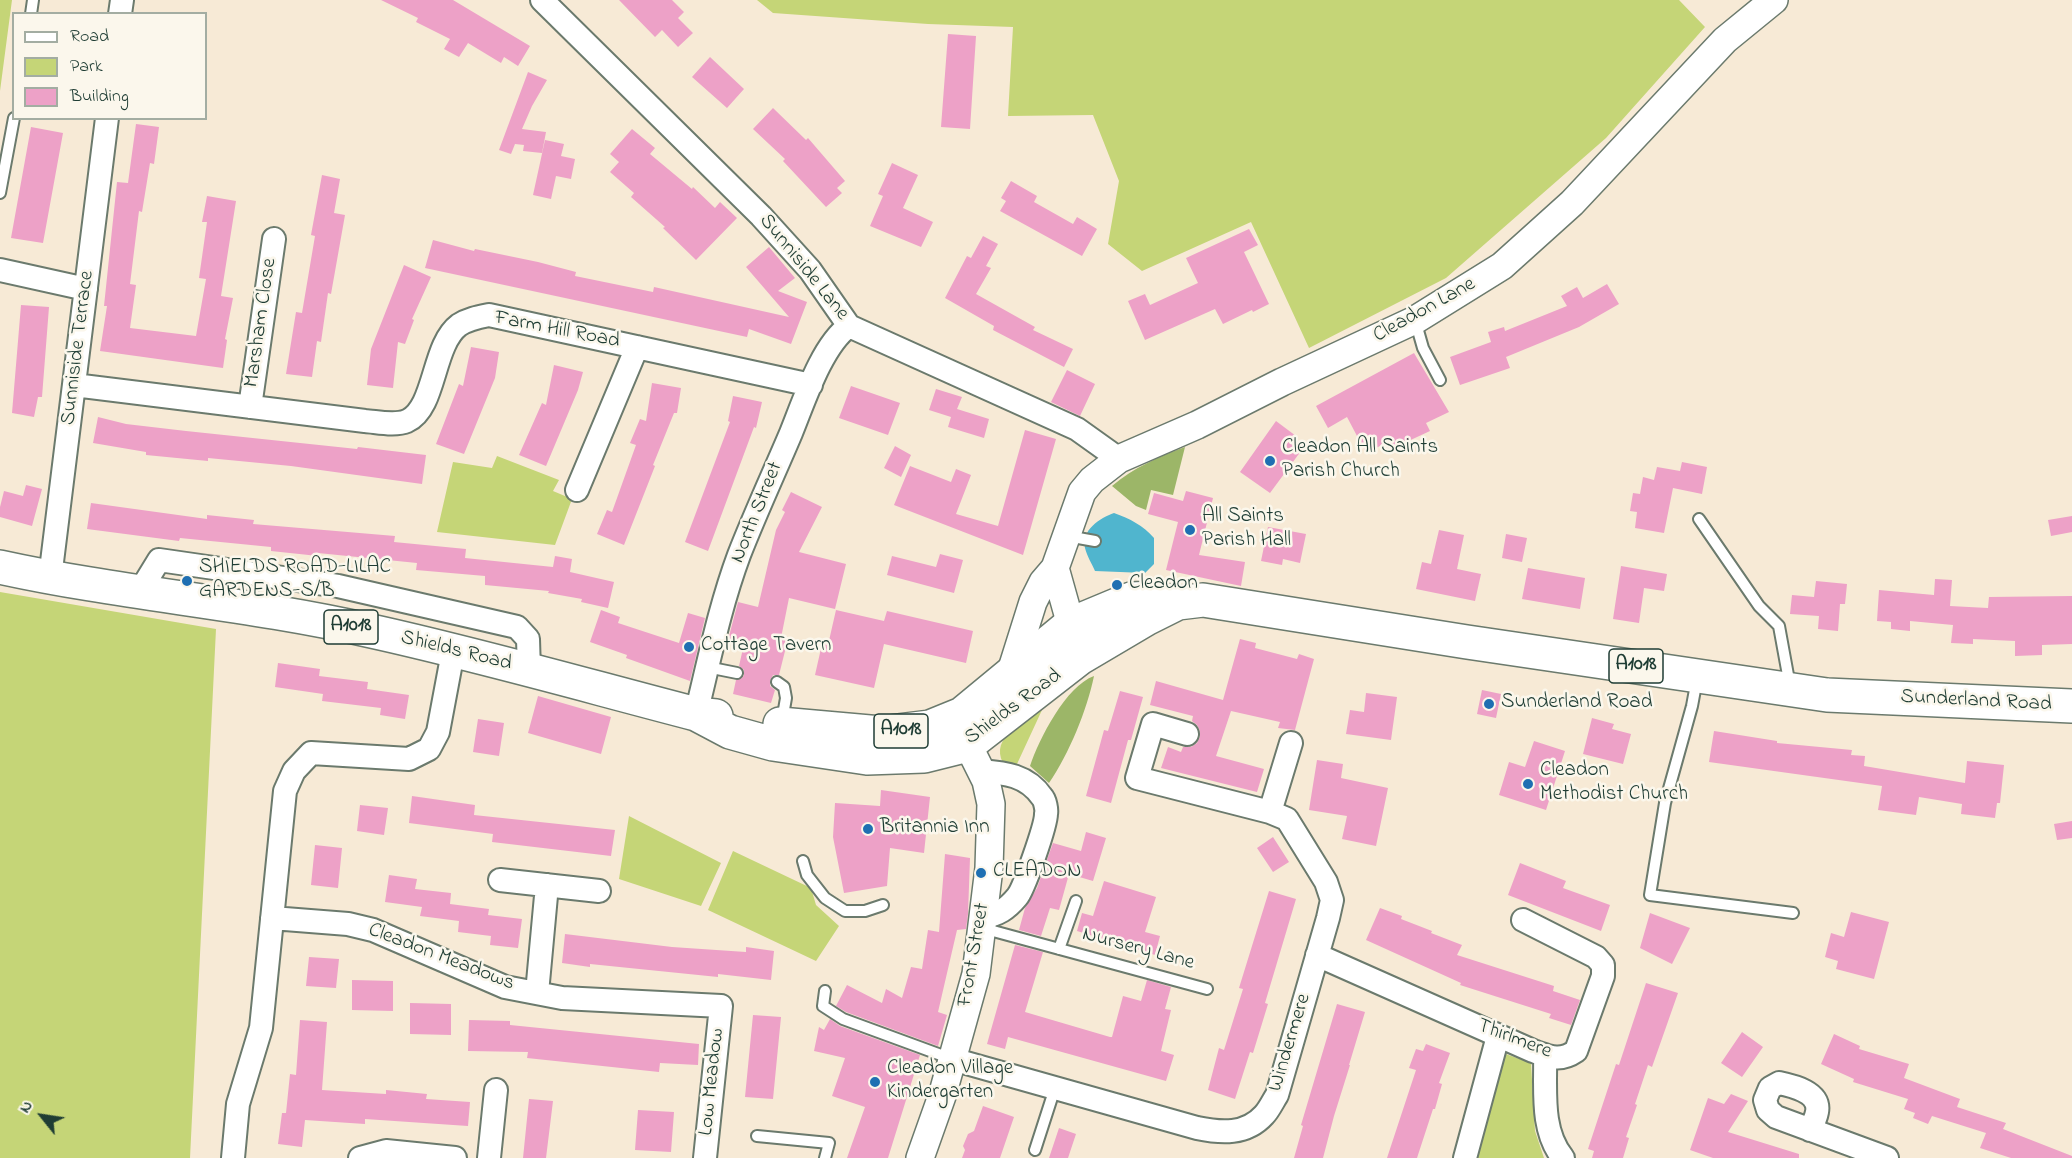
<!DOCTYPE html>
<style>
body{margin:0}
#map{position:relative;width:2072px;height:1158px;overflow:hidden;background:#f7ead6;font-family:"Indie Flower",sans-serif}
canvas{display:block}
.legend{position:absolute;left:12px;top:12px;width:195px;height:108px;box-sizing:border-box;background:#fbf7ec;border:2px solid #a3ada2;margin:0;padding:8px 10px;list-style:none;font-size:18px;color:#1f3d34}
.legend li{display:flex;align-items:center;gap:12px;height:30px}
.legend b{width:30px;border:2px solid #a3ada2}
.north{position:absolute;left:12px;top:1086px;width:60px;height:60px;-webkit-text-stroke:4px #fbf7ec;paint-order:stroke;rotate:300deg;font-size:16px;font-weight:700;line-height:24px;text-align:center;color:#1f3d34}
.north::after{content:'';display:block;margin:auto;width:21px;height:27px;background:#1f3d34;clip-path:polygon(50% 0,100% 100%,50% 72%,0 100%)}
</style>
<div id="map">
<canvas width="2072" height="1158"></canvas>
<ul class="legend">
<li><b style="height:8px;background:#fff"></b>Road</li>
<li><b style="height:16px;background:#c5d577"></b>Park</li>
<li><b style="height:16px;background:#eda1c7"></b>Building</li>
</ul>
<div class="north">N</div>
</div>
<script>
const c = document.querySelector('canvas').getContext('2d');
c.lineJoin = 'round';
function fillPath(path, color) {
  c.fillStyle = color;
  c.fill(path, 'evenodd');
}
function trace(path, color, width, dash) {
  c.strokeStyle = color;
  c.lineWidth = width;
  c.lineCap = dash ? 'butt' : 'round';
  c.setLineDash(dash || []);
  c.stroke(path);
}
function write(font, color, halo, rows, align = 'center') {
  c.font = font + ' "Indie Flower",sans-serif';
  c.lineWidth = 5;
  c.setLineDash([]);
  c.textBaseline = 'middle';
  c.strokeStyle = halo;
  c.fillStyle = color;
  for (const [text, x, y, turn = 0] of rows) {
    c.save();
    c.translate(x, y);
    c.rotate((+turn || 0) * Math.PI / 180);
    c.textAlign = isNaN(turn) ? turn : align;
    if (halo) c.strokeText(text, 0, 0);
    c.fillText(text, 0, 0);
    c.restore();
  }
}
const green = new Path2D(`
 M0,0h12l-12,91z
 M757,0h922l26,27 -99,111 -160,140 -137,70 -58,-126 -109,49 -34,-27 11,-63 -26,-66 -85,1 5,-89 -85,-3 -155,-11z
 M497,456l62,24 -6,11 19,8 -17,46 -118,-13 16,-70 39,6z
 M0,592l216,37 -26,529h-190z
 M1042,710l-25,54 -6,2 -8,-3c-13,-26 20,-40 39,-53z
 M629,816l92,47 -20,43 -82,-27z
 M733,851l78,37 5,17 23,21 -23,35 -108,-51z
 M1503,1053l28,10 4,68 9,27h-68z`);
const forest = new Path2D(`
 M1185,447l-12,48 -22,-5 -5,20 -10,-4 -24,-20c21,-18 48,-30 73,-39z
 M1094,676c-7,34 -25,78 -45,107l-19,-17c9,-27 36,-80 64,-90z`);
const water = new Path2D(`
 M1114,513c16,6 29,12 40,25v26l-9,9 -50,-2c-3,-7 -8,-15 -10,-23 -4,-18 15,-30 29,-35z`);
const building = new Path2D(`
 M381,0h72l77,46 -12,20 -14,-9 -3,6 -33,-20 -9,14 -15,-8 6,-10 -34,-17 2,-4z
 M619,0h53l12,12 -6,6 15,15 -15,14 -16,-17 -7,7z
 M948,34l28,2 -6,93 -29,-2z
 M710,57l34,32 -17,19 -35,-31z
 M528,72l19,8 -15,26 -10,23 24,3 -4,21 -19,-2 1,-6 -9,-1 -4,10 -12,-4z
 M773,108l33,32 2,-2 37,43 -8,7 5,5 -16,14 -43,-46 2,-2 -32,-30z
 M136,124l23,3 -5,37 -4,-1 -8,49 -3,-1 -9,73 6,1 -6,43 66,8 10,-57 -7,-1 8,-56h-5l5,-26 29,5 -15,95 12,2 -8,41 2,1 -4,28 -123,-17 7,-45h-3l13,-124 11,1z
 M31,127l32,6 -20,110 -32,-5z
 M632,129l23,19 -5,6 42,35 1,-2 22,21 5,-6 17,16 -41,42 -33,-32 2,-1 -34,-30 3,-4 -24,-21 9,-10 -9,-8z
 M545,140l19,4 -3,12 14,3 -4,20 -15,-3 -5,23 -18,-4z
 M892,163l26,12 -15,33 30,14 -12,25 -51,-21 13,-30 -5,-2z
 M322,175l18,4 -6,34 11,2 -14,79 -3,-1 -7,49 -4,-1 -5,36 -26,-3 10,-62 6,1 13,-77 -4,-1z
 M1011,181l26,15 -3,6 39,22 4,-7 20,12 -15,27 -82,-45 6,-10 -5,-3z
 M1249,229l9,16 -14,7 25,52 -16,8 -1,-2 -29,14 -8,-15 -70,31 -17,-39 17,-7 5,11 48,-22 -12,-25z
 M983,236l15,8 -12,22 5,2 -15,26 59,33 -2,3 40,19 -9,18 -71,-37 1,-4 -49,-28 22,-42 4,2z
 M433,240l41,11 1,-2 63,13 38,10 -1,4 78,16 1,-5 135,30 -43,-50 23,-20 26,31 -17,13 29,11 -16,42 -42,-15 -2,8 -322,-69z
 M404,265l27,12 -19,42 2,1 -9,24 -7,-2 -5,46 -26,-3 4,-36z
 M1607,284l12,20 -40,23 -73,30 4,11 -50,17 -10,-28 41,-15 -3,-10 16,-5 1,4 62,-25 -6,-10 16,-9 6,11z
 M21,305l28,2 -7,90h-4l-4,20 -22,-4z
 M471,347l28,5 -4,26 -31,76 -28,-10 23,-60 4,2z
 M1414,353l35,59 -23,11 4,8 -41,19 -3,-7 -20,10 -19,-36 -19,11 -12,-22z
 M554,365l29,7 -5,18 -32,76 -27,-11 23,-52 4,2z
 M1067,370l28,14 -15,32 -29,-14z
 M652,383l29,5 -4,25h-3l-21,52 2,1 -31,79 -27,-11 10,-24 5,2 24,-67 -6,-2 10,-24 6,2z
 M851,386l49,17 -12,32 -49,-17z
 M936,389l26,8 -5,12 32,10 -5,19 -36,-11 3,-10 -22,-7z
 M733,396l29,6 -6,26 -2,-1 -46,124 -23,-9 45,-120 -2,-1z
 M98,417l28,7 60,7 171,18 1,-2 68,8 -4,29 -131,-18 -83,-8v3l-62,-6v-3l-53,-9z
 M1276,421l20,15 -5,8 10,7 -31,42 -30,-21z
 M1025,430l31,9 -33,116 -129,-50 16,-39 41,16 5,-13 15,6 -15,39 42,12z
 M895,446l16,9 -10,22 -17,-9z
 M1682,462l25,5 -5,27 -29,-6 -9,45 -29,-5 2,-16 -7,-1 3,-18 7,1 3,-17 11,3 3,-13 23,4z
 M26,485l16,4 -10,37 -32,-9v-10l4,-16 19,5z
 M1186,491l27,7 -14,57 46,7 -4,24 -75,-16 12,-48 -30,-8 6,-21 29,8z
 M791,492l31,15 -23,45 47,12 -11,45 -46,-11 -8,40 7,1 -9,36h-6l-3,6v5l5,4 -4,13 -38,-9 3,-14 6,-2 2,-3v-5l-5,-4 5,-22 -16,-4 10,-38 20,5 18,-77 9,-18 -3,-2z
 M91,503l116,16v-4l47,5 -1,4 142,12 -1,6 72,7 -1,9 88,9 2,-11 17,3 -2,13 44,10 -6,26 -27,-6 1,-3 -34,-6 1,-2 -64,-6v-9l-69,-6 1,-7 -99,-10v3l-47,-5v-4l-91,-9 -1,3 -92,-12z
 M2072,516v16l-21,4 -3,-16z
 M1268,527l38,7 -6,29 -17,-4 -1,6 -21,-4z
 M1439,530l25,5 -7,34 24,5 -6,27 -59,-12 6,-27 9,2z
 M1506,534l21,4 -5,24 -20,-4z
 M940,554l23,6 -9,33 -67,-18 5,-19 44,11z
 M1621,566l46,8 -3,17 -20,-3 -5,35 -26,-4z
 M1528,568l57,10 -5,31 -58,-10z
 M1935,579l17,1 -2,26 38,2 1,-11 83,-1v48l-30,1v10l-27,1v-15l-42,-2v5l-22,-1 2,-18 -43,-4v10l-19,-2v-7l-14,-1 2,-31 55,5z
 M1816,581l31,3 -2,20h-5l-2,27 -20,-2 1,-13 -29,-2 2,-19 22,2z
 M601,610l19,7 -2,6 61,20 9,-30 17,5 -15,63 -64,-23 1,-3 -37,-13z
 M836,610l48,11 3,-10 86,20 -7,32 -82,-19 -10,44 -59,-13 7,-31 6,1z
 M1240,639l16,4 -1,5 42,11 2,-5 15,5 -19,71 -17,-2 2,-6 -49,-11 -15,45 48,13 -7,23 -96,-24 7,-21 13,5 2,-5h8l6,-4 3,-6v-6l-3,-6 -5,-4 1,-5 -43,-11 6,-24 67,19z
 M278,663l42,6 -1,7 49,6 -1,7 42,6 -4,24 -25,-4 1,-7 -59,-7 1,-7 -48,-7z
 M1482,690l19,4 -5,24 -19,-4z
 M1120,691l23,6 -12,43h-3l-17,63 -25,-7 18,-66 4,1z
 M1366,693l31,4 -6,43 -45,-6 4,-24 14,2z
 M538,696l73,21 -10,37 -73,-21z
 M1592,718l22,6 -2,5 19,5 -8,30 -40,-10z
 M478,719l26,4 -5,33 -26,-4z
 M1714,731l63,10v2l75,7 -1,5 14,1 -1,10 101,17 2,-22 37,4 -4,38h-3l-2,15 -34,-4 1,-10 -43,-7 -3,18 -38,-5 4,-24 -173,-24z
 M1534,741l31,10 -19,59 -47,-15 10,-33 16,5z
 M1317,760l26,4 -2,14 47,10 -12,58 -34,-7 5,-23 -38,-6z
 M881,790l49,7 -6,56 -34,-5 -3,38 -43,7 -11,-56 2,-34 45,3z
 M412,796l63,9 -1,10 141,15 -4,26 -119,-14 1,-8 -84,-11z
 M360,805l28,3 -4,27 -27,-4z
 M2072,821v17l-15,2 -3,-16z
 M1086,832l20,6 -13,43 -24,-7 -10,36 -9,-2 -9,28 -22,-6 6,-22 12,-20 16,-45 28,8z
 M1273,837l16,25 -16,10 -16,-24z
 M315,845l27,3 -4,40 -27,-3z
 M945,854l25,4 -2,56 -2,15 -9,1 -19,82 9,3 -9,31 -92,-34 -10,-6 11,-21 35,18 4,-14 16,9 9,-31 11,2 6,-39 11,2z
 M1520,863l46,18 -3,7 47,17 -9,26 -93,-36z
 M389,875l28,4 -2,10 36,4 -1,11 39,5 -1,6 34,4 -4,29 -28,-3 1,-9 -33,-4 1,-11 -39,-5 2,-9 -37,-5z
 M1104,881l52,16 -11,35 15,4 -5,19 -78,-24 5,-18 11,3z
 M1269,891l27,8 -31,104 3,1 -15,49 -3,-1 -15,47 -27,-9 11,-42 5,2 19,-61 -4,-1z
 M1380,908l22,8 -1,3 31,12 -1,2 31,12 -5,10 97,31 -1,5 27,9 -9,25 -22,-7 2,-4 -91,-29 1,-2 -95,-43z
 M1851,912l38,10 -15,57 -38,-10 2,-8 -13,-4 6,-24 13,4z
 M1650,913l40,15 -18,36 -32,-16z
 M565,934l107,13 74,5v-5l28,4 -3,29 -53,-6v3l-128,-13v3l-28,-4z
 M1015,945l28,7 -18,60 85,25h2l11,-41 18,5 6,-21 24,7 -6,22 6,1 -10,41 13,4 -8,26 -158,-44 -3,12 -18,-5z
 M309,957l30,2 -3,29 -30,-2z
 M352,980l41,1v30l-41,-1z
 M1646,983l32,10 -26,74 -4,-2 -13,39 2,1 -11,32 3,1 -6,20h-31l2,-7 -6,-2 28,-85 3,1z
 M410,1003l41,1v31l-41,-1z
 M1337,1004l28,8 -16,53h1l-16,51 -11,42h-29l9,-32 -2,-1z
 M753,1015l28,2 -8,82 -28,-2z
 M830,1019l10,7 80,29 -32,103h-41l18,-51 -33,-11 13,-38 -31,-7 5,-24 5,3z
 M300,1020l27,2 -5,68 64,4v-4l41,4 -1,5 44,3 -2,24 -103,-7v5l-60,-4 -3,27 -24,-3 4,-31h4l4,-39 6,1z
 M469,1020l41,1v4l189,19 -1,21 -38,-2 -1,9 -132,-14 1,-6 -60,-1z
 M1742,1032l21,15 -21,30 -21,-14z
 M1834,1034l26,12 -1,3 50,15 -5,14 56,21 -3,8 49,16 -3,6 69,27v2h-61l-31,-10 6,-15 -54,-17 -4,8 -15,-6 2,-5 -11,-4 4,-10 -55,-17 1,-3 -33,-15z
 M1426,1044l24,9 -11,30 3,1 -7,25h-2l-16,49h-30l29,-88 -7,-2 7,-19 7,2z
 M1731,1094l17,7 -20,31 71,22v4h-86l-23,-8 18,-52 16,6z
 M529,1099l24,2 -7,57h-23z
 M983,1106l31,11 -14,41h-38l3,-8 -2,-4 5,-12 6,-3z
 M638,1110l36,2 -3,40 -36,-2z
 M1059,1128l17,6 -8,24h-19z`);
const service = new Path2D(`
 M31,14l2,-14
 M0,193l14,-75
 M1415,320l8,28 17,32
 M1699,519l60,87 20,20 11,60
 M1067,536l28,5
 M707,667l30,6
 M1697,679l-5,27 -27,97 -15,92 143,18
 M777,682l7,5 2,11 -4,23
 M803,861l4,14 18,23 20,13h20l18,-6
 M982,928l225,61
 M1059,949l17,-48
 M825,991l-2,15 20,13 109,40
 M757,1136l72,7 -4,15
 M1035,1150l20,-62`);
const minor = new Path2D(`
 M542,0l219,216 49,54 39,56 228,103 42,30
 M120,14l2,-14
 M0,270l86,19
 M74,385l291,36c13,1 30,5 42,0 29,-13 25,-76 52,-96 9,-6 20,-8 30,-10l322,70
 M250,407l24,-168
 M577,490l60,-143
 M50,578l57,-460
 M140,591l19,-31 179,26 179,41 11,12 1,32
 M696,714c13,-53 24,-108 43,-159 16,-41 35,-82 52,-122 13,-32 31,-88 58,-107
 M1187,734l-34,-10 -16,54 133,34 21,-69
 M981,771c24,2 46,4 61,26 3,3 5,13 4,17 0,11 -22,75 -29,83 -10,12 -19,18 -34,20
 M500,880l99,11
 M272,918l76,6 25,6 132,57 57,11 159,8 -16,152
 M1317,955l216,96c17,6 27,11 43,0l27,-75v-11l-7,-8 -73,-37
 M537,993l10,-108
 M1545,1055c1,34 -5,75 18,103
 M952,1059l245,69c24,5 49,7 67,-13 5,-5 9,-14 13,-20l51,-177 4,-18 -6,-18 -39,-63 -17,-7
 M1810,1130c3,-6 6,-12 7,-18 4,-20 -24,-26 -38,-29l-9,5 -5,12 3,10 8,7 111,41
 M233,1158l5,-54 23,-76 24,-237 9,-20 17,-18 98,6 20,-10 9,-17 15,-80
 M360,1158l26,-7 69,7
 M489,1158l7,-68
 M1465,1158l33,-122`);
const tertiary = new Path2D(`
 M1076,643l-21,-75 27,-76 10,-12 27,-21 78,-34 85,-43 133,-62 87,-54 70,-63 153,-163 49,-40
 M1010,675l23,-73 10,-20 12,-14
 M920,1158l22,-62 34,-122 13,-106 2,-64 -5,-23 -18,-36 -4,-21`);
const trunk = new Path2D(`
 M0,567c123,27 248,36 371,64 109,24 217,55 325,83l20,2
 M696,714l34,18 43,12 94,14 57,-2 44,-11 112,-87 66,-39 32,-16 25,-3 264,42 360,53 245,11
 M780,724l101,9 49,-6 32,-13 109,-90 60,-25 25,-1 22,5`);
const markers = [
 [1270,461,6,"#1f6fb2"],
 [1190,530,6,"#1f6fb2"],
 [187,581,6,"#1f6fb2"],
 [1117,585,6,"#1f6fb2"],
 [689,647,6,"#1f6fb2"],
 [1489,704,6,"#1f6fb2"],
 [1528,784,6,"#1f6fb2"],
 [868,829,6,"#1f6fb2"],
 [981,873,6,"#1f6fb2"],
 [875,1082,6,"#1f6fb2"]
];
const shields = [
 [351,627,54],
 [1636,666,54],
 [901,731,54]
];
const shieldNames = [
 ["A1018",351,627],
 ["A1018",1636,666],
 ["A1018",901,731]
];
const streetNames = [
 ["Sunniside Lane",803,268,51],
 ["Cleadon Lane",1425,311,-29],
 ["Marsham Close",262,323,-82],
 ["Farm Hill Road",557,331,11],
 ["Sunniside Terrace",79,348,-83],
 ["North Street",758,513,-68],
 ["Shields Road",456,652,14],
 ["Sunderland Road",1976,702,3],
 ["Shields Road",1014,708,-36],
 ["Nursery Lane",1138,950,15],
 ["Front Street",975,955,-80],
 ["Cleadon Meadows",441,958,21],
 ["Thirlmere",1514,1040,21],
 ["Windermere",1291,1043,-73],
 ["Low Meadow",713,1082,-84]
];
const poiNames = [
 ["Cleadon All Saints",1282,449],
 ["Parish Church",1282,473],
 ["All Saints",1202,518],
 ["Parish Hall",1202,542],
 ["SHIELDS ROAD-LILAC",199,569],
 ["GARDENS-S/B",199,593],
 ["Cleadon",1129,585],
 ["Cottage Tavern",701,647],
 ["Sunderland Road",1501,704],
 ["Cleadon",1540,772],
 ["Methodist Church",1540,796],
 ["Britannia Inn",880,829],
 ["CLEADON",993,873],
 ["Cleadon Village",887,1070],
 ["Kindergarten",887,1094]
];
fillPath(green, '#c5d577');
fillPath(forest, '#9cb668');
fillPath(water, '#50b5ce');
fillPath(building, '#eda1c7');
trace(service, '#6b7a6d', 14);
trace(minor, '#6b7a6d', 26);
trace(tertiary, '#6b7a6d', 30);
trace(trunk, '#6b7a6d', 36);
trace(service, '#fff', 10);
trace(minor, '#fff', 22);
trace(tertiary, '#fff', 27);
trace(trunk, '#fff', 33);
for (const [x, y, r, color] of markers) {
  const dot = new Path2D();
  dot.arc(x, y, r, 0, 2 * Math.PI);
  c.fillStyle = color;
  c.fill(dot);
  trace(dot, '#fbf7ec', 2);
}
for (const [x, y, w] of shields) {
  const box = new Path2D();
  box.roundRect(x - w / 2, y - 17, w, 34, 4.5);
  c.fillStyle = '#fbf7ec';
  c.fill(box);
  trace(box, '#1f3d34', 1.5);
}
write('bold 20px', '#1f3d34', null, shieldNames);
write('21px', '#1f3d34', '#fbf7ec', streetNames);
write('21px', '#1f3d34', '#fbf7ec', poiNames, 'left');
</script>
